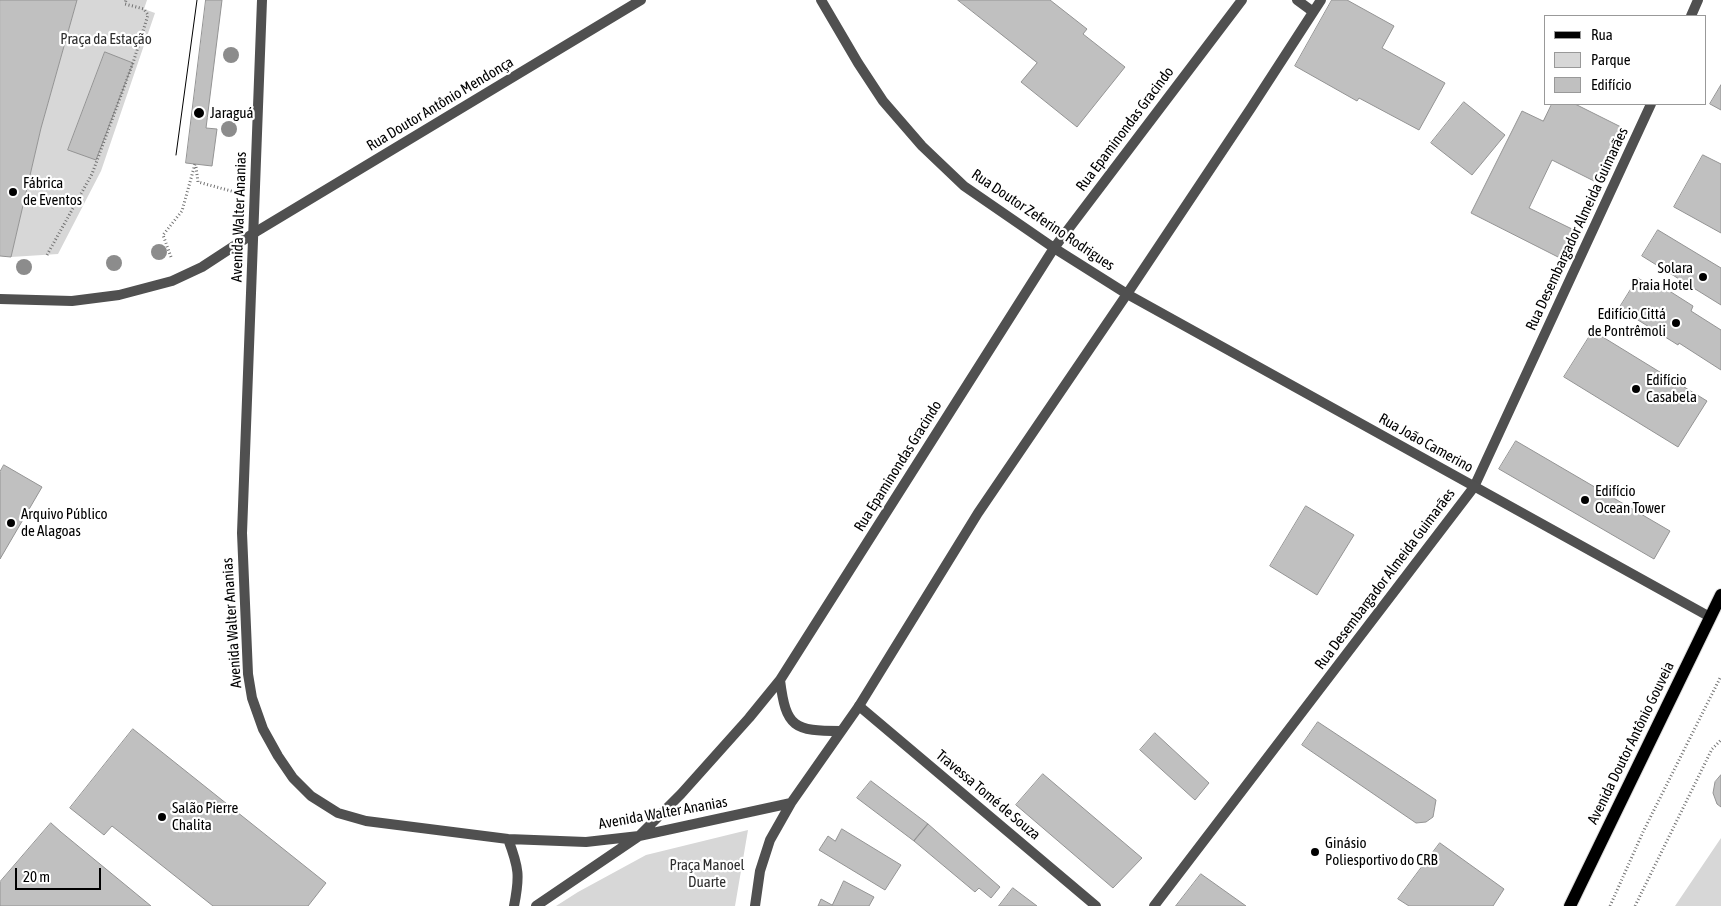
<!DOCTYPE html>
<meta charset="utf-8">
<style>
body{margin:0}
#map{position:relative;width:1721px;height:906px;overflow:hidden;background:#fff;font-family:"Asap Condensed",sans-serif}
canvas{display:block}
.legend{position:absolute;left:1544px;top:15px;width:162px;height:90px;box-sizing:border-box;background:#fff;border:1px solid #999;margin:0;padding:6px 9px;list-style:none;font-size:15px;color:#000}
.legend li{display:flex;align-items:center;gap:10px;height:25px}
.legend b{width:25px;border:1px solid #999}
.scale{position:absolute;left:15px;top:868px;width:86px;height:22px;box-sizing:border-box;border:2px solid #000;border-top:0;padding-left:6px;font-size:15px;line-height:18px;white-space:nowrap;color:#000;-webkit-text-stroke:4px #fff;paint-order:stroke}
</style>
<div id="map">
<canvas width="1721" height="906"></canvas>
<ul class="legend">
<li><b style="height:6px;background:#000"></b>Rua</li>
<li><b style="height:14px;background:#d7d7d7"></b>Parque</li>
<li><b style="height:14px;background:#c0c0c0"></b>Edifício</li>
</ul>
<div class="scale">20 m</div>
</div>
<script>
const c = document.querySelector('canvas').getContext('2d');
c.lineJoin = 'round';
function fillPath(path, color) {
  c.fillStyle = color;
  c.fill(path, 'evenodd');
}
function trace(path, color, width, dash) {
  c.strokeStyle = color;
  c.lineWidth = width;
  c.lineCap = dash ? 'butt' : 'round';
  c.setLineDash(dash || []);
  c.stroke(path);
}
function write(font, color, halo, rows, align = 'center') {
  c.font = font + ' "Asap Condensed",sans-serif';
  c.lineWidth = 4.5;
  c.setLineDash([]);
  c.textBaseline = 'middle';
  c.strokeStyle = halo;
  c.fillStyle = color;
  for (const [text, x, y, turn = 0] of rows) {
    c.save();
    c.translate(x, y);
    c.rotate((+turn || 0) * Math.PI / 180);
    c.textAlign = isNaN(turn) ? turn : align;
    if (halo) c.strokeText(text, 0, 0);
    c.fillText(text, 0, 0);
    c.restore();
  }
}
const green = new Path2D(`
 M77,0h70l-3,9 11,4 -54,158 -43,83 -47,3 30,-129z
 M748,830l-13,76h-179l22,-14 68,-37z
 M1721,838v68h-46z`);
const building = new Path2D(`
 M0,0h77l-36,128 -30,129 -11,-1z
 M206,0h16l-16,128 11,1 -5,37 -26,-3z
 M958,0h92l37,29 -4,5 42,33 -48,60 -56,-45 16,-19z
 M1332,0h15l47,26 -12,22 63,35 -26,47 -60,-32 -2,3 -62,-35z
 M105,52l28,11 -37,97 -28,-10z
 M1721,85v25l-11,-6z
 M1464,102l41,33 -33,40 -41,-32z
 M1552,104h23l46,23 -27,54 -42,-21 -23,48 45,22 -14,28 -89,-45 51,-102 21,10z
 M1703,155l18,9v69l-47,-26z
 M1658,230l63,38v37l-79,-49z
 M1638,278l11,7 3,-5 41,26 -2,5 30,19v40l-42,-27 -1,2 -48,-30 1,-1 -11,-7z
 M1593,331l114,70 -29,46 -114,-70z
 M1516,441l154,90 -16,28 -155,-90z
 M4,465l38,22 -42,72v-87z
 M1306,506l48,29 -37,60 -47,-29z
 M1318,722l118,78 -3,17 -7,5 -10,1 -114,-78z
 M133,729l193,154 -18,23h-95l-101,-80 -8,9 -34,-27z
 M1155,733l54,50 -14,17 -55,-50z
 M1043,774l99,84 -29,30 -97,-83z
 M1721,775v32l-4,-3 -4,-11 2,-11z
 M871,781l57,43 -14,17 -57,-43z
 M51,823l10,9 90,74h-151v-24z
 M928,824l72,63 -9,11 -12,-10 -4,4 -61,-51z
 M842,829l59,36 -16,25 -66,-40 9,-14 7,5z
 M1440,843l64,46 -11,17h-84l-11,-7z
 M1201,874l45,32h-70z
 M844,881l30,16 -5,9h-51l3,-7 11,6z
 M1013,888l24,18h-38z`);
const path = new Path2D(`
 M196,167l2,15 37,10
 M47,255l45,-81 41,-111 15,-48 -4,-6 -19,-5 1,-4
 M171,257l-8,-22 19,-24 13,-47
 M1610,906l33,-74 78,-156
 M1635,906l77,-157 9,-9`);
const minor = new Path2D(`
 M1691,16l7,-16
 M254,233l387,-233
 M859,706l237,200
 M1154,906l320,-419 177,-383`);
const tertiary = new Path2D(`
 M262,0l-20,533 6,141 4,24 11,31 15,27 15,22 18,18 27,17 28,8 142,18 78,3 53,-6 152,-33
 M821,0l37,63 25,38 39,45 42,40 90,62 73,46 583,323
 M1297,0l15,11
 M0,299l72,2 47,-6 53,-14 30,-14 52,-34
 M780,680c6,48 14,51 61,51
 M508,839c11,29 12,37 6,67
 M536,906l103,-70 42,-42 68,-76 31,-38 274,-432 188,-248
 M755,906l5,-35 10,-31 21,-37 68,-97 119,-193 149,-219 124,-186 70,-108`);
const primary = new Path2D(`
 M1570,906l151,-311`);
const tram = new Path2D(`
 M176,155l21,-155`);
const trees = [
 [231,55],
 [229,129],
 [159,252],
 [114,263],
 [24,267]
];
const markers = [
 [199,113,6,"#000"],
 [13,192,5,"#000"],
 [1703,277,5,"#000"],
 [1676,323,5,"#000"],
 [1636,389,5,"#000"],
 [1585,500,5,"#000"],
 [11,523,5,"#000"],
 [162,817,5,"#000"],
 [1315,852,5,"#000"]
];
const parkNames = [
 ["Praça da Estação",106,39],
 ["Praça Manoel",707,865],
 ["Duarte",707,882]
];
const streetNames = [
 ["Rua Doutor Antônio Mendonça",440,104,-31],
 ["Rua Epaminondas Gracindo",1125,129,-53],
 ["Avenida Walter Ananias",239,217,-88],
 ["Rua Doutor Zeferino Rodrigues",1043,220,34],
 ["Rua Desembargador Almeida Guimarães",1577,229,-65],
 ["Rua João Camerino",1426,443,29],
 ["Rua Epaminondas Gracindo",898,466,-58],
 ["Rua Desembargador Almeida Guimarães",1385,579,-53],
 ["Avenida Walter Ananias",232,623,-94],
 ["Avenida Doutor Antônio Gouveia",1631,743,-64],
 ["Travessa Tomé de Souza",988,795,40],
 ["Avenida Walter Ananias",663,813,-10]
];
const poiNames = [
 ["Jaraguá",210,113],
 ["Fábrica",23,183],
 ["de Eventos",23,200],
 ["Solara",1693,268,"right"],
 ["Praia Hotel",1693,285,"right"],
 ["Edifício Cittá",1666,314,"right"],
 ["de Pontrêmoli",1666,331,"right"],
 ["Edifício",1646,380],
 ["Casabela",1646,397],
 ["Edifício",1595,491],
 ["Ocean Tower",1595,508],
 ["Arquivo Público",21,514],
 ["de Alagoas",21,531],
 ["Salão Pierre",172,808],
 ["Chalita",172,825],
 ["Ginásio",1325,843],
 ["Poliesportivo do CRB",1325,860]
];
fillPath(green, '#d7d7d7');
fillPath(building, '#c0c0c0');
trace(building, '#949494', 1);
trace(primary, '#dbdbdb', 14);
trace(path, '#727272', 3, [1, 2.5]);
trace(minor, '#505050', 10);
trace(tertiary, '#505050', 10);
trace(primary, '#000', 12);
trace(tram, '#000', 1);
c.fillStyle = '#8c8c8c';
for (const [x, y] of trees) {
  c.beginPath();
  c.arc(x, y, 8, 0, 2 * Math.PI);
  c.fill();
}
for (const [x, y, r, color] of markers) {
  const dot = new Path2D();
  dot.arc(x, y, r, 0, 2 * Math.PI);
  c.fillStyle = color;
  c.fill(dot);
  trace(dot, '#fff', 2);
}
write('15px', '#2e2e2e', '#fff', parkNames);
write('15px', '#000', '#fff', streetNames);
write('15px', '#000', '#fff', poiNames, 'left');
</script>
